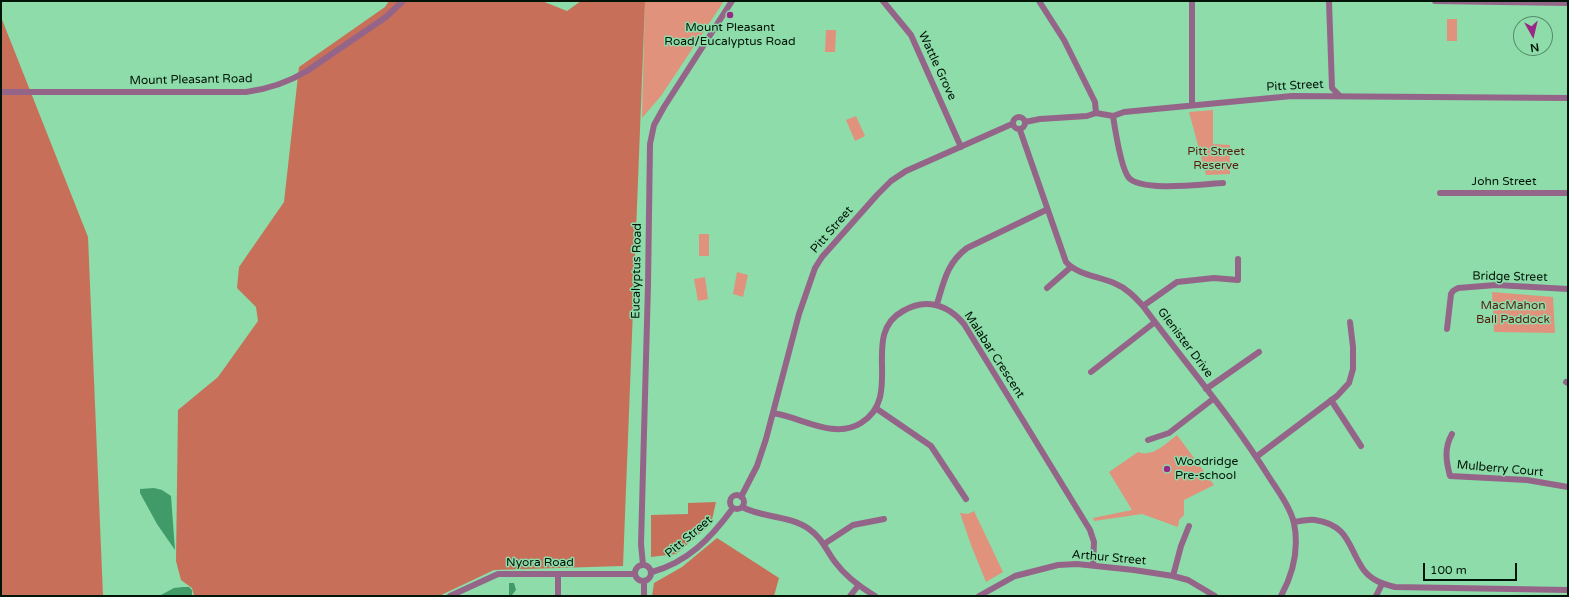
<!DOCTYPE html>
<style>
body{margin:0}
#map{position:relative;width:1569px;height:597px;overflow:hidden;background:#8ddcaa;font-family:"Varela Round",sans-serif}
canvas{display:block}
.frame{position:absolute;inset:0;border:2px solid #001407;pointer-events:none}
.north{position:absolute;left:1513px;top:16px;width:40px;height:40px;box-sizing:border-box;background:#8ddcaa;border:1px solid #558c69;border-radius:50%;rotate:172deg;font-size:11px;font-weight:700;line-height:16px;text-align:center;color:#001407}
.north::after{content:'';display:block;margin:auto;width:14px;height:18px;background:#992786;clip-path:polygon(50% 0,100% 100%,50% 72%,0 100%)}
.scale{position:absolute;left:1423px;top:563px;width:94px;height:18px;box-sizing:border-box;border:2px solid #001407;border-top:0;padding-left:5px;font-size:12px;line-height:14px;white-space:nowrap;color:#001407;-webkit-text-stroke:3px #8ddcaa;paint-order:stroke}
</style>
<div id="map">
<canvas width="1569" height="597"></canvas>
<div class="frame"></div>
<div class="north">N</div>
<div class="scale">100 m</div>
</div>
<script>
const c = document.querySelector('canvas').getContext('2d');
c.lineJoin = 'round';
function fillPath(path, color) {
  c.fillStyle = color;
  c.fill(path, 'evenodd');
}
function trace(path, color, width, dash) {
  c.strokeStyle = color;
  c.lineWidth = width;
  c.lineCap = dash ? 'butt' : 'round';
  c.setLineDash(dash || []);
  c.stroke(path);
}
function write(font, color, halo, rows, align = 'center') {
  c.font = font + ' "Varela Round",sans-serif';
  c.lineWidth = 3;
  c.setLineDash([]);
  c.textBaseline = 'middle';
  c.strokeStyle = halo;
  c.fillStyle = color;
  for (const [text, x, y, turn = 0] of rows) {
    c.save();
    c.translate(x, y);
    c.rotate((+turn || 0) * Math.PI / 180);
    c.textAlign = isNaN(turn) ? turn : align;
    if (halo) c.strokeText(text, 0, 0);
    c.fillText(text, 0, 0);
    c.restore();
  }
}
const green = new Path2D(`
 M645,1h79l-63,95 -19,22z
 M1447,19h10v22h-10z
 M826,30h10l-1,22h-10z
 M1213,110v34l17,1v29l-24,1 -17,-63z
 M856,116l9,20 -10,5 -9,-21z
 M699,234h10v22h-10z
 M737,272l11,3 -5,22 -10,-3z
 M705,277l3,22 -10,2 -4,-22z
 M1492,292l61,5 2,36 -61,-1z
 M1177,435l37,50 -30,15v15l-5,5 -1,7 -36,-13 -48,7 -1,-3 39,-8 -23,-38 29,-20c15,6 28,-9 39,-17z
 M974,511l29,61 -17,10 -15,-37 -11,-32 8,1z`);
const forest = new Path2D(`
 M389,1h153l25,10 14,-10h64l-22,565 -129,4 -55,26h-245l-2,-8 -11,-8 -5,-19 2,-151 40,-33 40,-56 -2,-14 -19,-19 2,-21 45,-65 15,-135 86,-60z
 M1,17l87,220 15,359h-102z
 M716,502l-5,22 -35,30 -25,3v-42l37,-1v-11z
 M717,538l62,40 -5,18h-122l2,-13 28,-16z`);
const water = new Path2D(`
 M154,488l8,2 9,6 4,54 -18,-26 -17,-31v-4z
 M509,583h5l2,7 -4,5h-3z
 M183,587h6l3,3v6h-33l15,-8z`);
const minor = new Path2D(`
 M883,1l28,34 50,112
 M1039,1l25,39 31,62 1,11
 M1329,1l3,87 8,8
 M1435,1l133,2
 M1,92h245c23,-3 41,-9 61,-21l79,-54 17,-16
 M1192,105v-104
 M1113,116c2,13 8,53 16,62 13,14 74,6 94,5
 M1013 123a6 6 0 1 1 12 0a6 6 0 1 1-12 0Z
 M1025,122l15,-3 47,-3 9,-3 17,3 11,-4 168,-16 276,2
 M1020,130l46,132c12,13 32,14 48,21 12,5 20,13 29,23 42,57 89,111 126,171 9,14 21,30 25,46 5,25 -1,51 -13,73
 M1440,193h128
 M1047,288l24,-21
 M937,304c7,-23 10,-41 30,-56l79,-38
 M1143,306l34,-24 37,-4 24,2v-21
 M1447,329l4,-35 2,-3 5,-3 38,-3 72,4
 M1091,372l64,-50
 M1566,382l2,1
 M1206,389l53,-37
 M1331,400l30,46
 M877,409l54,37 35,53
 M773,413c28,4 61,27 88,10 44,-27 -2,-88 42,-112 7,-4 15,-7 23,-7 16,0 28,8 38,20l126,206 4,12 -1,23
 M1452,434c-8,14 -6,27 -2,42l77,4 41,7
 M1148,440l21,-7 44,-34
 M1256,457l81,-61 12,-13 4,-14v-22l-3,-25
 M730 502a7 7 0 1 1 14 0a7 7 0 1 1-14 0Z
 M741,497l16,-31 9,-27 33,-125 16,-46 7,-11 55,-62 14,-14 15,-10 106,-47
 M742,507c21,11 47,8 67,22 13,9 17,21 26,33 11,15 25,25 40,34
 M1294,522c6,-1 15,-3 21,-2 34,5 33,27 48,49 8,11 19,15 32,18l173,3
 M824,544l29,-19 31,-6
 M635 573a8 8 0 1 1 16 0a8 8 0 1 1-16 0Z
 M643,565l-2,-21 7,-259 2,-141 4,-19 10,-18 68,-106
 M652,572c36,-10 59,-34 81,-64
 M1173,576l8,-30 8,-20
 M644,582v14
 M450,596l48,-22h137
 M558,596v-22
 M850,596l8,-10
 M979,596l36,-20 43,-11 19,-1 57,6 39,6 15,4 27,16
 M1376,596l6,-12`);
const markers = [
 [730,15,4,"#992786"],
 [1167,469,4,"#992786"]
];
const poiNames = [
 ["Mount Pleasant",730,28],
 ["Road/Eucalyptus Road",730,42],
 ["Woodridge",1175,462,"left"],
 ["Pre-school",1175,476,"left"]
];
const streetNames = [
 ["Wattle Grove",937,66,65],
 ["Mount Pleasant Road",191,80,-1],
 ["Pitt Street",1295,86,-3],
 ["John Street",1504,182],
 ["Pitt Street",832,230,-49],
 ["Eucalyptus Road",637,271,-89],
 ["Bridge Street",1510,277,1],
 ["Glenister Drive",1185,343,53],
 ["Malabar Crescent",994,355,57],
 ["Mulberry Court",1500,469,5],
 ["Pitt Street",689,537,-40],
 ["Arthur Street",1109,558,5],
 ["Nyora Road",540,563]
];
const parkNames = [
 ["Pitt Street",1216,152],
 ["Reserve",1216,166],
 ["MacMahon",1513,306],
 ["Ball Paddock",1513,320]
];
fillPath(green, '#e0927d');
fillPath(forest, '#c76f58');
fillPath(water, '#409b68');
trace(minor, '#956589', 6);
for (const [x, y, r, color] of markers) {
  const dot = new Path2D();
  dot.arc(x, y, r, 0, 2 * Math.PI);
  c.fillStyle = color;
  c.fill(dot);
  trace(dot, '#8ddcaa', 1.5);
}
write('12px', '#001407', '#8ddcaa', poiNames);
write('12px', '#001407', '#8ddcaa', streetNames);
write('12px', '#561d0e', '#8ddcaa', parkNames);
</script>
